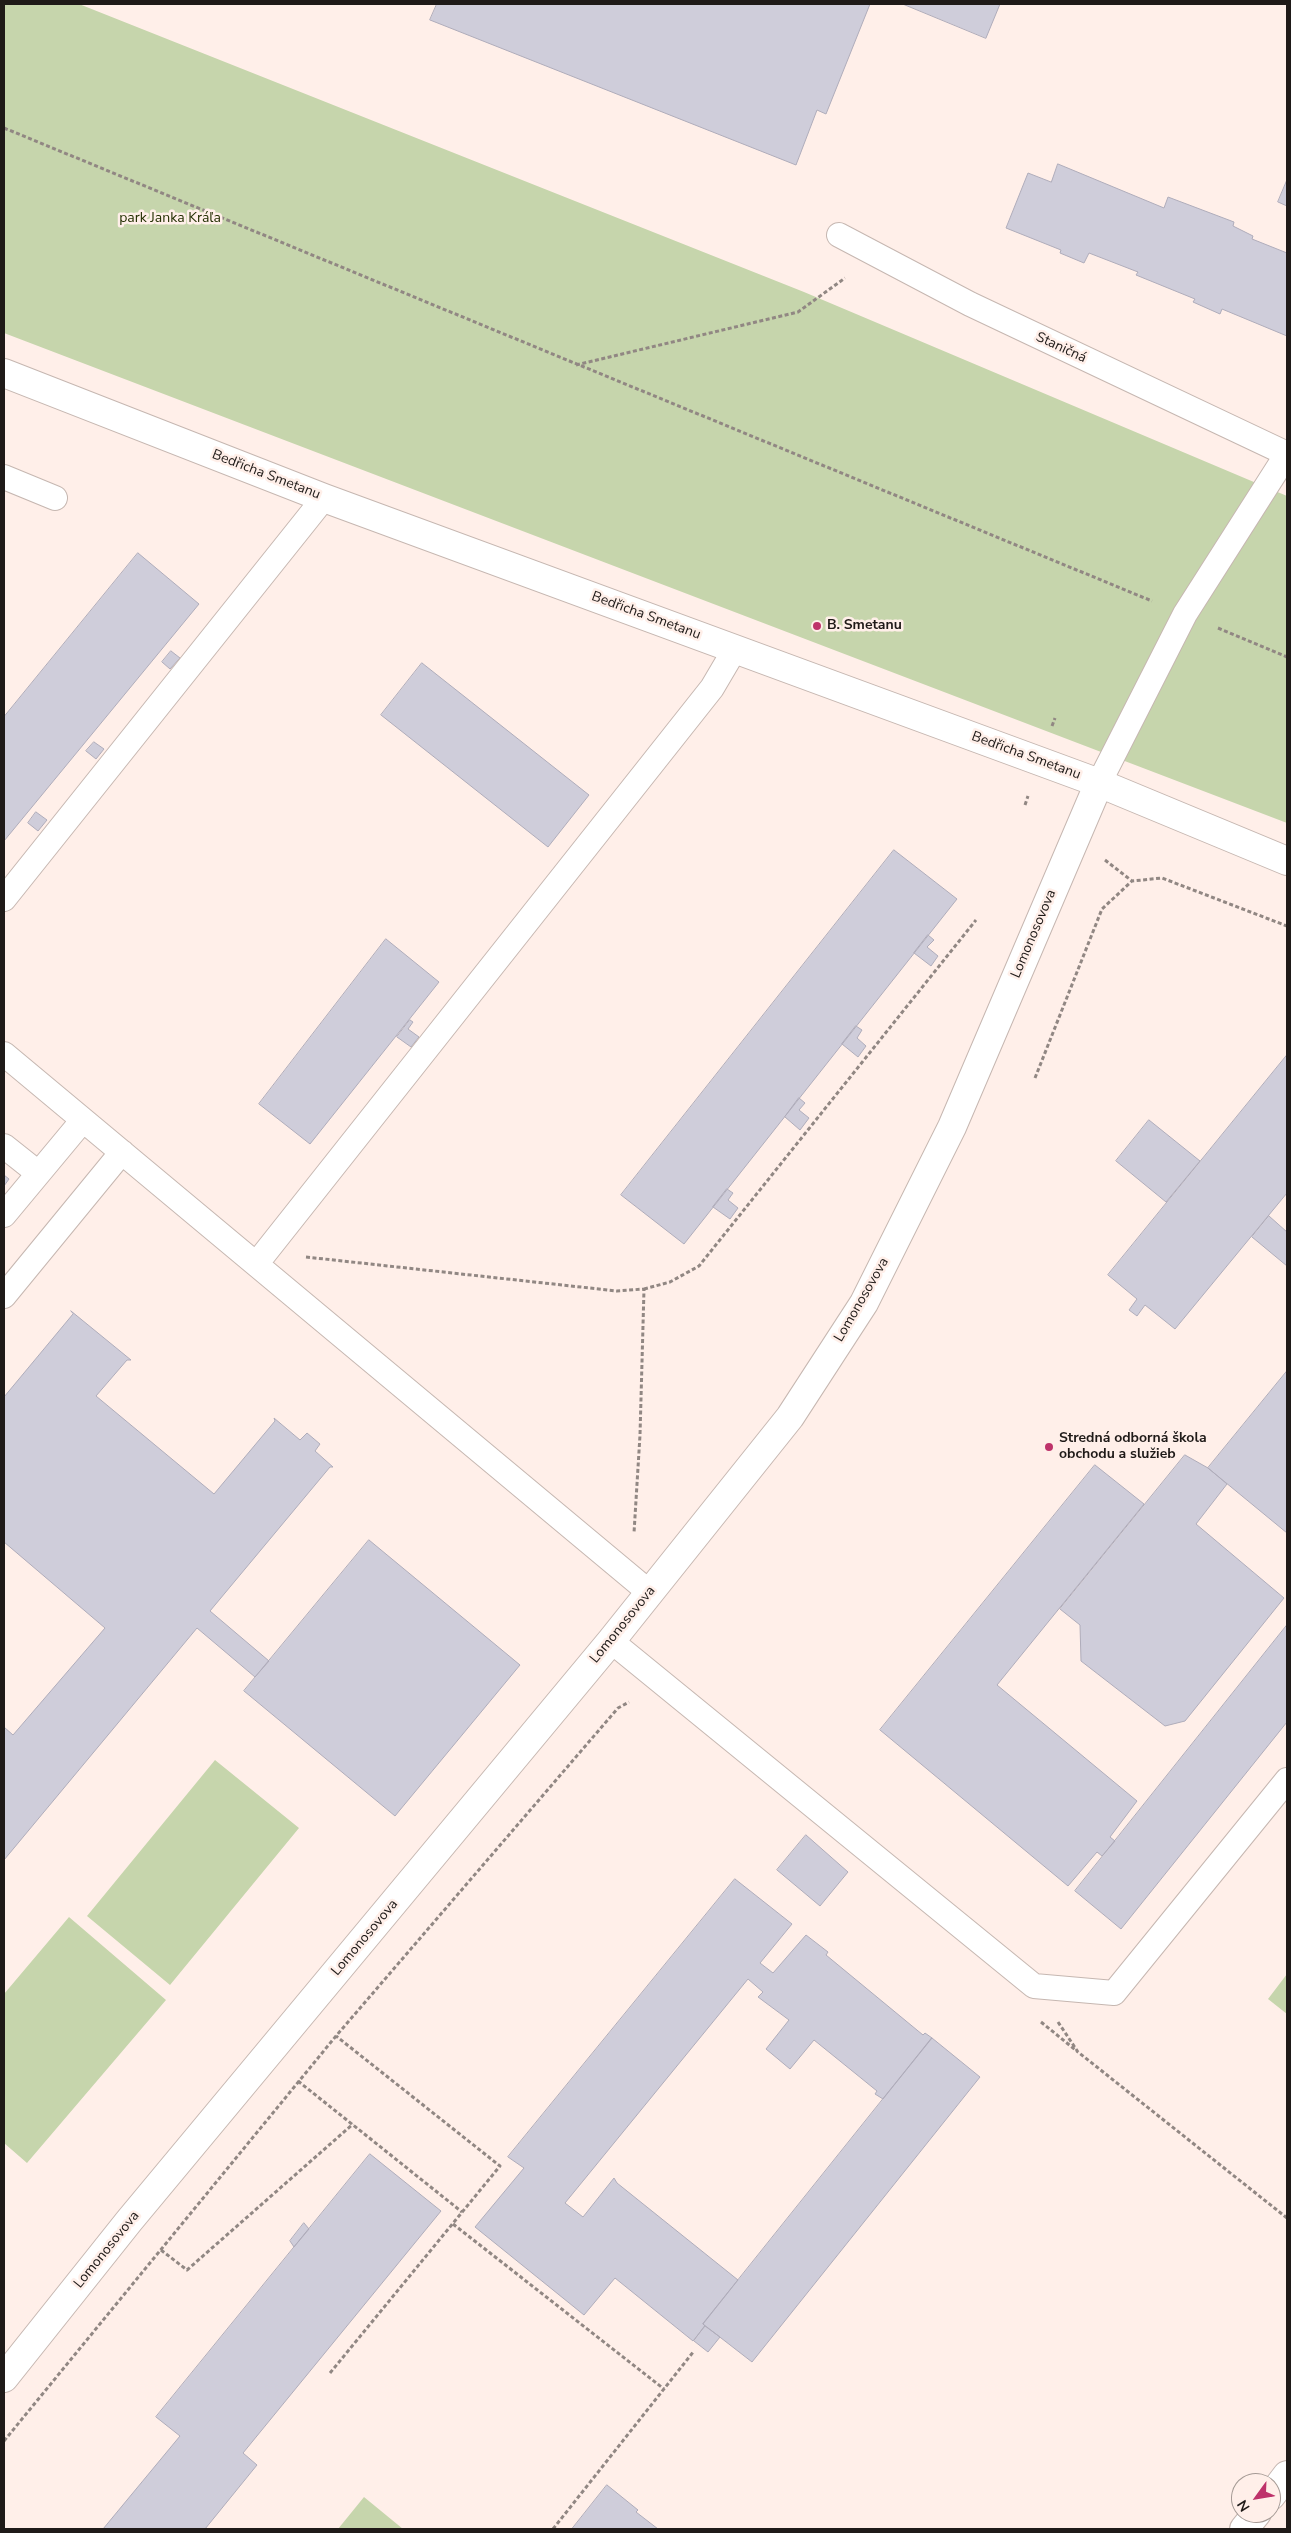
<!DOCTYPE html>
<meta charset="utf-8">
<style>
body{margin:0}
#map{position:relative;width:1291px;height:2533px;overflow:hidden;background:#ffefe9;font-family:"Nunito Sans",sans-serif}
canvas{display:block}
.frame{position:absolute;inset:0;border:5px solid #1f1a18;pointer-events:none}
.north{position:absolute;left:1231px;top:2473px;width:50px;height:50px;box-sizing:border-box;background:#ffefe9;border:1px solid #a59a95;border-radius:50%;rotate:238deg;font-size:14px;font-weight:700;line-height:20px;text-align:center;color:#1f1a18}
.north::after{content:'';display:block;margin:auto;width:18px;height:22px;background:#be326a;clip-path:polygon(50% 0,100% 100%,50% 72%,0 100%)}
</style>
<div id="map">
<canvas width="1291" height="2533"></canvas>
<div class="frame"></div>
<div class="north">N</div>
</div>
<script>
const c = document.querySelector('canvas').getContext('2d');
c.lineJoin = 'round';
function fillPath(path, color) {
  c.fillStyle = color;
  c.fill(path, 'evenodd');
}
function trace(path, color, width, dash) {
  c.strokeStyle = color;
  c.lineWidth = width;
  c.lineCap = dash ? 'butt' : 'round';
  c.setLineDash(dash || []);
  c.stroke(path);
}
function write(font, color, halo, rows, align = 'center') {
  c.font = font + ' "Nunito Sans",sans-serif';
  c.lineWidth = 5;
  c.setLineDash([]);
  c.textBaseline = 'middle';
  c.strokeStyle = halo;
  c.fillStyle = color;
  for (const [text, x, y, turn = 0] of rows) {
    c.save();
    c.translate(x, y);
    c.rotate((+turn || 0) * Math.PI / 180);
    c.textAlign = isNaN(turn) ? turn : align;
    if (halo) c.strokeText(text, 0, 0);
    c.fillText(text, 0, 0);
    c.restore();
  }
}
const green = new Path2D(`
 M4,4h75l725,288 483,204v327l-1283,-490z
 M215,1760l84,68 -129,157 -83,-69z
 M69,1917l97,83 -139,163 -23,-20v-149z
 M1287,1974v40l-19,-15z
 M364,2497l39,32h-65z`);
const building = new Path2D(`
 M437,4h433l-44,110 -9,-4 -21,55 -366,-145z
 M903,4h97l-14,34z
 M1058,164l106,44 4,-11 66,25 -1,4 20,10 -1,3 35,14v83l-65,-27 -2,5 -27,-12 2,-3 -59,-24 2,-3 -49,-19 -5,10 -24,-10 1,-3 -55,-22 22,-55 23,9z
 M1287,180v26l-9,-4z
 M138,553l61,51 -195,237v-124z
 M171,651l9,7 -10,11 -8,-7z
 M422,663l167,132 -41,52 -167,-132z
 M94,742l10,7 -8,10 -10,-8z
 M36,812l11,8 -9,11 -10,-8z
 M894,850l63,49 -273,345 -63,-49z
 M928,935l6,5 -7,7 11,9 -7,10 -17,-13z
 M386,939l53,43 -129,162 -51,-40z
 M410,1020l3,2 -5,7 11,8 -8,10 -14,-10z
 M856,1026l6,4 -5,8 9,8 -8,11 -16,-13z
 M1287,1055v138l-112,136 -30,-24 -8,11 -8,-6 8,-11 -29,-24z
 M799,1098l6,5 -6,7 10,8 -9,12 -15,-13z
 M1149,1120l51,41 -34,41 -50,-41z
 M4,1175l5,4 -5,7z
 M727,1189l6,4 -5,7 10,8 -8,11 -17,-12z
 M1269,1216l18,16v34l-35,-29z
 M71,1311l60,49h-4l-31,36 118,98 61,-73 -1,-3 26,22 7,-7 13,11 -5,7 18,16h-3l-120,144 59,50 -14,16 -58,-49 -193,232v-133l9,8 92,-107 -101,-86v-145l69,-83z
 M1287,1371v162l-79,-65z
 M1185,1455l23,13 19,16 -31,40 88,74 -99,123 -20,5 -84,-65 -1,-36 -20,-16z
 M1095,1465l49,39 -147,181 140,116 -27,36 5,4 -13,15 -5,-4 -29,34 -188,-156z
 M369,1540l151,125 -125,151 -151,-125z
 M1287,1625v97l-166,207 -46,-38z
 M806,1835l42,37 -28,34 -43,-36z
 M735,1879l57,45 -32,39 13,10 33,-38 22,17 -2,3 97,80 2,-2 7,5 -49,61 -8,-5 2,-3 -63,-51 -24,29 -24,-20 23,-29 -31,-23 5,-5 -15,-13 -183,224 18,14 31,-39 3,5 121,97 -35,44 2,2 -12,15 -78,-63 -31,37 -109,-88 49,-59 -16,-11z
 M932,2038l48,39 -228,285 -49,-38z
 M370,2154l71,57 -198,242 14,12 -52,64h-102l77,-93 -24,-19z
 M304,2223l5,6 -15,18 -4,-6z
 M705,2326l15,11 -12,15 -14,-11z
 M607,2485l31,25 -2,2 22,17h-86z`);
const path = new Path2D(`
 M4,128l1148,473
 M576,365l222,-53 47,-34
 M1218,628l69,29
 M1052,726l3,-8
 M1025,805l3,-9
 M1105,860l27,21
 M1035,1078l67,-169 30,-28 30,-3 125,48
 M306,1257l311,34 27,-2 -4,146 -6,98
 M644,1289l26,-7 29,-16 277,-346
 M1041,2022l37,30
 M1058,2022l20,30 209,166
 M298,2081l164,131
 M453,2224l211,165
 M161,2250l26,20 166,-146
 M330,2373l170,-207 -164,-130
 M4,2441l332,-405 282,-328 11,-6
 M553,2529l141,-178`);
const service = new Path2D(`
 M839,235l131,69 317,150
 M4,477l51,21
 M1099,783l86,-169 102,-160
 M4,899l320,-401
 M4,1054l645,538
 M4,1146l34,27
 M4,1215l79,-95
 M257,1263l455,-575 23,-39
 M4,1296l118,-144
 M611,1641l423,345 80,7 173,-213`);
const minor = new Path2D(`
 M4,373l320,125 775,285 188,78
 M4,2378l125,-157 482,-580 179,-224 74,-114 88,-176 147,-344
 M1271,2496l16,-21
 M1244,2529l13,-16`);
const markers = [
 [817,626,5,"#be326a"],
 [1049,1447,5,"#be326a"]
];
const parkNames = [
 ["park Janka Kráľa",170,219]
];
const streetNames = [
 ["Staničná",1061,348,25],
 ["Bedřicha Smetanu",266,475,21],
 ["Bedřicha Smetanu",646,616,20],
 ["Bedřicha Smetanu",1026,756,20],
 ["Lomonosovova",1034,934,-67],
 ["Lomonosovova",862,1300,-60],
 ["Lomonosovova",623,1625,-51],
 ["Lomonosovova",365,1938,-50],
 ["Lomonosovova",107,2250,-51]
];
const poiNames = [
 ["B. Smetanu",827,626],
 ["Stredná odborná škola",1059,1439],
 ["obchodu a služieb",1059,1455]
];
fillPath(green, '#c6d5ac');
fillPath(building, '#cfcdda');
trace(building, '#afacba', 1);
trace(service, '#c6b7b1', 26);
trace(minor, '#c6b7b1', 30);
trace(path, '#918783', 3, [4, 2.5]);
trace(service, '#fff', 24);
trace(minor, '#fff', 28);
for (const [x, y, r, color] of markers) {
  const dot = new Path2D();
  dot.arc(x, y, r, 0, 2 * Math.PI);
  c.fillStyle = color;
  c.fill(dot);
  trace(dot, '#ffefe9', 2);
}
write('14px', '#243003', '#ffefe9', parkNames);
write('14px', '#1f1a18', '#ffefe9', streetNames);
write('bold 14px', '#1f1a18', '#ffefe9', poiNames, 'left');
</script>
